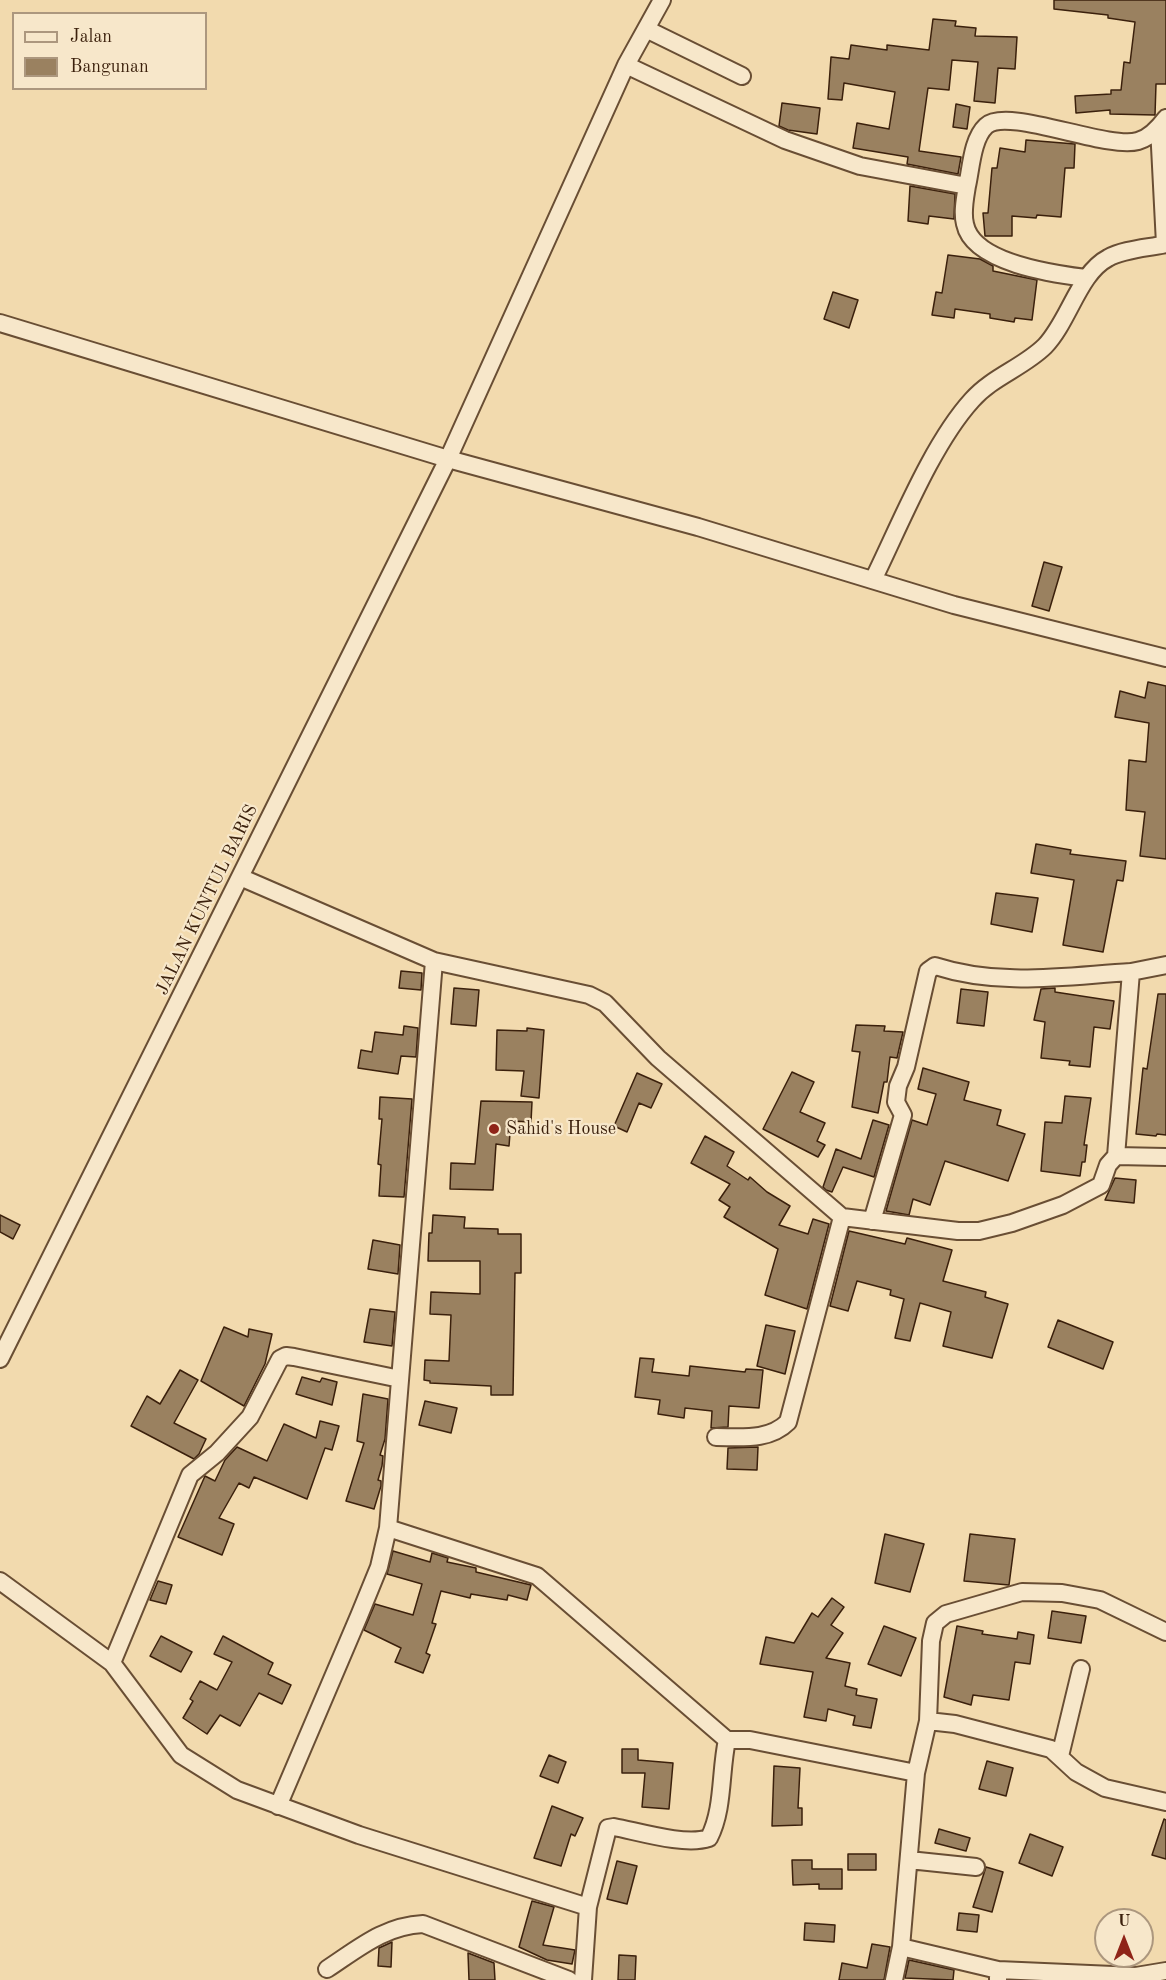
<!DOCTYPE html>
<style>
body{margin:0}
#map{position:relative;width:1166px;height:1980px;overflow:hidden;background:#f2daae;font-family:"Old Standard TT",serif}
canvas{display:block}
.legend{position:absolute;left:12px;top:12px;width:195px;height:78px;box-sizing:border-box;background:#f7e7ca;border:2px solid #ac977e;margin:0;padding:8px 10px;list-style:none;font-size:18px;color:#3b200c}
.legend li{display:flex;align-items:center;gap:12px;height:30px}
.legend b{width:30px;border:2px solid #ac977e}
.north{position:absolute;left:1094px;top:1908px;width:60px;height:60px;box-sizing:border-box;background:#f7e7ca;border:2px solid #ac977e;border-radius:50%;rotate:0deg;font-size:16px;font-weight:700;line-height:24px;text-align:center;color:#3b200c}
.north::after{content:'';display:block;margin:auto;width:21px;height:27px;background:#8f2418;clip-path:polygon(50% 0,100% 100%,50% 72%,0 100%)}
</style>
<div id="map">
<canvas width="1166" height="1980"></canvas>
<ul class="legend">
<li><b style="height:8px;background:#f7e7ca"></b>Jalan</li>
<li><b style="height:16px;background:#9a8160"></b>Bangunan</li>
</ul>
<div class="north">U</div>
</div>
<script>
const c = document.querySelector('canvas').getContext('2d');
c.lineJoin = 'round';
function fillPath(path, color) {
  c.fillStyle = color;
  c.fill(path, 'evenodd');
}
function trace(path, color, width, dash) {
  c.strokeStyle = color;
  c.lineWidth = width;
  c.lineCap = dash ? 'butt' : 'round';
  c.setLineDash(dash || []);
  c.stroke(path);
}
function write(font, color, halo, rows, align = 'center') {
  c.font = font + ' "Old Standard TT",serif';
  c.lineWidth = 4.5;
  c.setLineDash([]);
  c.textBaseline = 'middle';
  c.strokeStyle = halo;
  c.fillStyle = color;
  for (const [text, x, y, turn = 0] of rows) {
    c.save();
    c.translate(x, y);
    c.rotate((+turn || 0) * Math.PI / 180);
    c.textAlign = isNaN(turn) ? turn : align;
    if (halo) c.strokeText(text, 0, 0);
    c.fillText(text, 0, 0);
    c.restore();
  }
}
const building = new Path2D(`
 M1054,0h112v84h-10l-1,31 -45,-1v-4l-34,3 -1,-17 36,-2v-4h10l3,-28 6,1 5,-41 -27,-4v-3l-54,-6z
 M933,19l23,2 -1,5 21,2 -1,8 42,1 -2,32 -17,-1 -3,35 -21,-2 4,-39 -26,-2 -3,30 -21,-2 -9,63 42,6 -3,17 -51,-10 1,-7 -55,-9 4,-25 32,6 6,-37 -51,-9 -2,17 -14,-1 3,-42 18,2 2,-14 36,5v-5l42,5z
 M782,103l38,5 -3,26 -29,-4 -9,-4z
 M956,104l14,3 -3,22 -14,-2z
 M1026,140l49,4 -1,24h-9l-4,49 -24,-2 -1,3 -24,-2v20h-27l-2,-23h5l4,-45h5l3,-20 25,4z
 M910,186l45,8 -1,25 -25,-3 -1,8 -20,-3z
 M948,255l32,4 13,7v5l44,9 -5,40 -17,-2 -1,4 -24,-4v-4l-35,-5 -1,9 -22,-3 4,-23 6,1z
 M833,292l25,8 -9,28 -25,-9z
 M1044,562l18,5 -13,44 -17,-5z
 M1148,682l18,4v173l-26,-3 5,-44 -19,-2 3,-50 17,2 3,-39 -34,-6 5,-26 25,7z
 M1036,844l35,6 -1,4 56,7 -3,20 -6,-1 -14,72 -40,-7 11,-65 -43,-7z
 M996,893l42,5 -6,34 -41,-8z
 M401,971l21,2 -1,17 -22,-2z
 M454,988l25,2 -3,36 -25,-2z
 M1055,988v4l59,9 -4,28 -16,-2 -4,40 -21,-2 1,-4 -29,-3 4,-36 -11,-2 7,-31z
 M961,989l27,3 -4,34 -27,-3z
 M1158,994h8v141l-9,-1 -1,2 -20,-2 7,-66 4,1z
 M856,1025l29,1 -1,5 19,1 -6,26 -7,-1 -3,25h-3l-6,31 -26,-6 8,-55 -8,-1z
 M404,1026l14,2 -2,29 -15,-1 -3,18 -40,-6 3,-18 11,2 3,-20 28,3z
 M527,1028l17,2 -5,68 -18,-2 3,-25 -28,-1 1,-40 30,1z
 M923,1068l46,14 -5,18 37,10 -4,15 28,9 -17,47 -63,-20 -15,44 -17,-6 -4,16 -17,-3 -6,-1 26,-91 15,5 9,-31 -18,-5z
 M792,1072l22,10 -14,30 25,11 -8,18 8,4 -7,12 -55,-28z
 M637,1073l25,11 -11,24 -12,-5 -12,29 -13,-6z
 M1065,1096l26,2 -7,47h3l-2,17h-3l-2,14 -39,-5 4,-49 17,1z
 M380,1097l32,2 -8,98 -25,-1 2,-31 -3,-1 4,-45h-3z
 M481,1101l51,1 -1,20 -20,-1 -2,25 -13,-2 -3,46 -43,-1 1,-26 24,1z
 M873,1120l16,5 -15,52 -31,-10 -11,25 -6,-2 -3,-3 13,-38 25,10z
 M705,1136l29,16 -7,14 21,14 2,-3 17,15 23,14 -11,19 29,9 5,-15 16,5 -22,85 -42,-14 13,-46 -54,-32 6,-10 -11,-7 11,-16 -39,-21z
 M1115,1178l21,2 -2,23 -29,-3z
 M0,1215l20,10 -7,14 -13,-7z
 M433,1215l32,2 -1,11 34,1v5h23v39h-6l-2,122h-22v-9l-61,-3v-2l-6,-1 1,-20 24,1 2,-46 -21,-1 1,-22 49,2v-33h-52l1,-28h3z
 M849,1231l56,13 2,-6 45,12 -9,31 43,11 -1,5 23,7 -16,54 -49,-12 8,-34 -31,-9 -10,38 -15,-3 9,-39 -14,-4 1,-5 -34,-9 -9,30 -18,-5z
 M373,1240l27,5 -2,29 -30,-5z
 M370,1309l25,3 -3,34 -28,-4z
 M1058,1320l55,22 -10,27 -55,-22z
 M766,1325l29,6 -10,43 -28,-8z
 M224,1327l24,10 1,-8 23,5 -7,30 -21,42 -43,-25z
 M640,1358l14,1 -2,13 37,4 1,-10 55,6 1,-3 17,1 -4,38 -30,-2 -1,21 -17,1 1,-17 -27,-3 -1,10 -26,-4 2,-14 -25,-3z
 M180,1370l18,10 -24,43 32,16 -7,15 -5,5 -63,-33 16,-30 13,8z
 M302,1377l18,5 2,-4 15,4 -5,23 -36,-11z
 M363,1394l25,5 -3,40 -5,16 3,1 -1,10 -4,14 3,1v5l-7,23 -28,-8 18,-58 -7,-2z
 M425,1401l32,7 -6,25 -32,-8z
 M320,1421l19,5 -7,24 -7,-2 -18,51 -53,-22 -5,11 -10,-5 -20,35 15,6 -12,31 -44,-18 27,-61 10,5 10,-21 12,-13 30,14 17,-37 32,14z
 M758,1447l-1,23 -30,-1 1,-21z
 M885,1534l39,10 -14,48 -35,-9z
 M970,1534l45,5 -6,46 -45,-4z
 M393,1551l37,11 2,-9 16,5 -1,4 29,6v4l55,13 -4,15 -19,-5 -1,5 -36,-6 -1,4 -29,-7 -9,32 4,1 -10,29 4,2 -7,18 -28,-11 6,-14 -37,-18 11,-26 38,11 9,-31 -35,-10z
 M158,1581l14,4 -6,19 -16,-4z
 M832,1598l12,9 -13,18 12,8 -17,25 24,5 -5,23 12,3 -1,6 21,4 -6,29 -18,-3 2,-9 -27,-7 -2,12 -22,-4 9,-45 -53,-8 6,-27 28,6 18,-30 6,4z
 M1052,1611l34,5 -5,27 -33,-5z
 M884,1626l32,12 -15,38 -33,-12z
 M957,1626l26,5 -1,3 35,5 1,-7 16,3 -4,29 -15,-2 -6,38 -36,-5 -2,10 -27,-8z
 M161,1636l31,16 -11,20 -31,-16z
 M223,1636l50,27 -5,11 23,11 -9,19 -23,-11 -19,33 -20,-11 -13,19 -24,-16 10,-17 -3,-2 10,-18 17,9 15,-28 -18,-8z
 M622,1749h16v11l35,3 -4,46 -27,-2 3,-34h-23z
 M549,1755l17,7 -8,21 -18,-7z
 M987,1761l26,7 -7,28 -27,-7z
 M774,1766l26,2 -2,40h4v17l-30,1z
 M552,1806l31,12 -8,18 -4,-2 -10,32 -27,-8z
 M1164,1819l2,1v39l-14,-4z
 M939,1829l31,9 -4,13 -31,-8z
 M1030,1834l33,13 -11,29 -33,-13z
 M848,1854h28v16h-28z
 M792,1860h20v9h30v20h-23v-5l-26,1z
 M617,1861l20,5 -10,38 -20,-5z
 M986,1867l17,5 -11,40 -19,-5z
 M532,1901l22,6 -11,38 32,5 -3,14 -25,-4 -28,-13z
 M959,1913l20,2 -2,17 -20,-2z
 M805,1923l30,2 -1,17 -30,-2z
 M392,1942l-1,25 -13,-1 1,-18z
 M872,1944l18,3 -6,33h-45l3,-17 25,5z
 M468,1953l26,10 1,17h-26z
 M619,1955l17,1 -1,24h-17z
 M909,1960l45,10 -1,10 -48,-2z`);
const minor = new Path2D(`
 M646,29l96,47
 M626,65l159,75 75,26 107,20c4,-17 5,-47 19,-60 21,-20 120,24 152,15 11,-3 22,-15 28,-23
 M1159,127l6,117
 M967,186c-2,12 -5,26 -2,38 8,39 89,50 121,54
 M0,323l448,136 250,68 256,78 212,53
 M873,580c27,-55 59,-136 99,-180 20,-23 52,-33 73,-54 24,-25 34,-73 63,-88 16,-9 41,-10 58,-14
 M240,877l194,84 155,34 16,8 53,55 184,159 116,14h21l33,-8 51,-18 38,-20 7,-20 8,-9 15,-184 35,-7
 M1116,1156l50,1
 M872,1221l31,-106 -7,-13 2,-16 8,-19 22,-96 7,-5c65,21 129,10 196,6
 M0,1359l448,-900 178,-394 36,-65
 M716,1437c25,0 53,4 72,-15l54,-205
 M388,1528l149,48 190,164
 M0,1581l112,82 69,92 56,35 122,45 229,72 -5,73
 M112,1663l78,-188 27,-22 33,-36 30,-58 6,-3 8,1 106,22
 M928,1721l3,-80 4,-18 11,-9 76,-22 40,1 38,7 66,32
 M1060,1756l21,-87
 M278,1806l81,-190 20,-49 9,-39 46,-567
 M909,1860l67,7
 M588,1907l20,-79 6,-1c26,5 71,19 95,11 15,-29 11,-66 18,-98h23l166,33
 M901,1947l97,23
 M327,1969c32,-21 57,-43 96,-45l146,56
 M894,1980l7,-33 15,-174 12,-52 27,3 96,25 25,23 29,16 61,14
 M998,1980v-10l138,6 30,-5`);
const markers = [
 [494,1129,6,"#8f2418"]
];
const streetNames = [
 ["JALAN KUNTUL BARIS",207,900,-64]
];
const poiNames = [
 ["Sahid's House",506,1129]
];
fillPath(building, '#9a8160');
trace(building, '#3b200c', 1.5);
trace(minor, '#694e34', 20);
trace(minor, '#f7e7ca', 16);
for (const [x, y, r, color] of markers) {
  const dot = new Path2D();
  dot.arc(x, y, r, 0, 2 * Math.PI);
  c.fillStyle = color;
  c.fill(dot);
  trace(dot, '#f7e7ca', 2);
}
write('18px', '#3b200c', '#f7e7ca', streetNames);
write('18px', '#3b200c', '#f7e7ca', poiNames, 'left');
</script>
